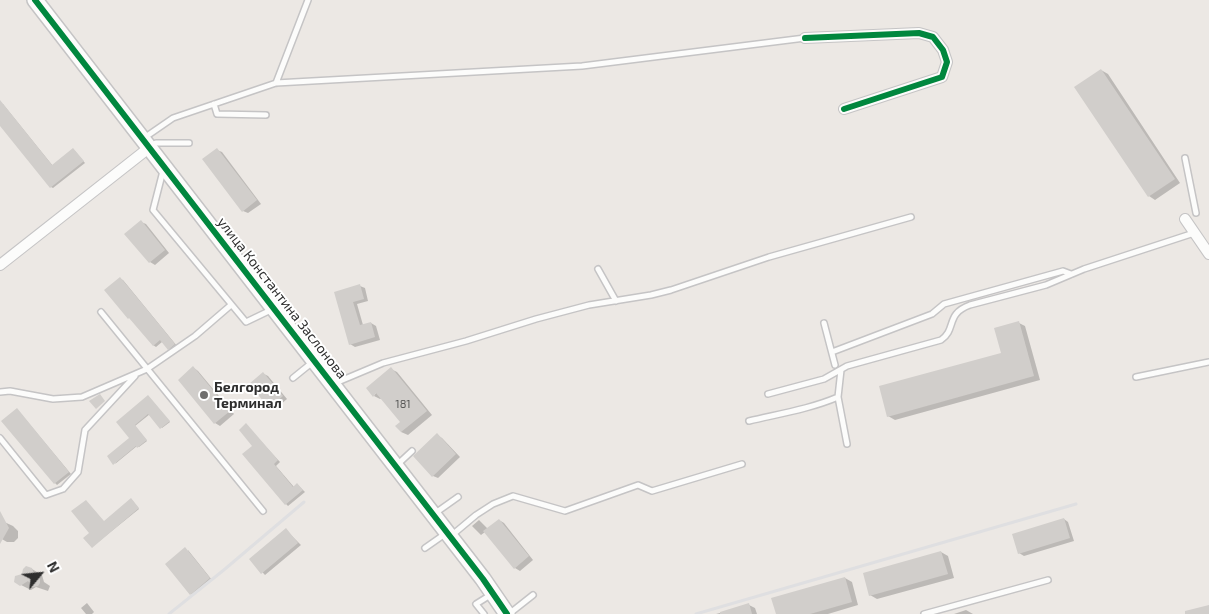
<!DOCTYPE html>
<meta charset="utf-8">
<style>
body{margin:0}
#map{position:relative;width:1209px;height:614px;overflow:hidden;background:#ece8e4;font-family:"Exo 2",sans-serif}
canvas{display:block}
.north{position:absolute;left:15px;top:549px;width:50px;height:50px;-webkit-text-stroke:4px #fff;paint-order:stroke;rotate:62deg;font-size:14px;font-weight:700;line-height:20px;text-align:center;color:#2e2e2e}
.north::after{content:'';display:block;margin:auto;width:18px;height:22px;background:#2e2e2e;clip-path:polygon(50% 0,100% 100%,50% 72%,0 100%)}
</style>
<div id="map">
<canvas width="1209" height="614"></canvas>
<div class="north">N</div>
</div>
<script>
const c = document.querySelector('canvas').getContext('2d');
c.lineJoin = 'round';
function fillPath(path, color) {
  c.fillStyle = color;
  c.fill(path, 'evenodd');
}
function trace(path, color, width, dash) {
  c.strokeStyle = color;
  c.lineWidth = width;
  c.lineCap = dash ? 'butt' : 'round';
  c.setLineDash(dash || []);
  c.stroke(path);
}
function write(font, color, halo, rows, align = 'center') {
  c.font = font + ' "Exo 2",sans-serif';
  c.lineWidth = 4;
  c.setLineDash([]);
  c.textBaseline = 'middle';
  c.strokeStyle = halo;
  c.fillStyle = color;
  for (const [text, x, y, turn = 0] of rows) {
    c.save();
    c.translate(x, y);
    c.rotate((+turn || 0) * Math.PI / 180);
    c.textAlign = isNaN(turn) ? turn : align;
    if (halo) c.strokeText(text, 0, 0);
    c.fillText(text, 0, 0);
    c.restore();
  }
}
const shadow = new Path2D(`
 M1101,70l7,4 72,109 -25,17 -6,-4z
 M0,104h3l50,62 22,-15 10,12 -32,25 -2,-1 -51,-63z
 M217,150l5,2 39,52 -13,9 -5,-2z
 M141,222l5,2 23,29 -14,12 -5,-3 -24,-28z
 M120,279l3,1 54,66 -6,4 -9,-8 -6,5 -3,-2z
 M360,286l5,2 3,13 -11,3 6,21 8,-2 5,3 4,14 -25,7 -5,-3 -15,-51z
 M1019,323l6,3 15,54 -145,40 -7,-4 115,-62z
 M194,368l4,3 36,43 -14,12 -5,-3 -36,-43z
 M391,369l6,3 35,43 -24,20 -7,-3v-10l-19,-24 -2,1 -6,-3z
 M264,374l4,2 19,23 -13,11 -5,-3z
 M149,397l21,25 -8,6 -12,-14 -15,12 12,15 -8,6 -2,-1 -22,18 16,-26 -13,-16z
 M17,409l54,65 -14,11 -2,-2z
 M246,425l34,37 -4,4 18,21 3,-3 8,8 -17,14 -2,-2 -32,-58z
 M437,435l5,3 18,19 -22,21 -5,-2z
 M132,500l7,9 -47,38 12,-25z
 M1064,519l4,3 6,19 -50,15 -5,-3z
 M0,520l13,6 5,5v7l-4,4h-7l-7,-4z
 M479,520l9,9 11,-9 5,3 29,37 -13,11 -5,-3 -30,-36 -4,3 -9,-9z
 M286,530l15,15 -36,30 -15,-16z
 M188,550l24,30 -18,15 -3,-1z
 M941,552l7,4 6,22 -77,21 -7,-4z
 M32,569l10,6 2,7 6,4 -2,5 -12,-4 -5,3 -16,-8z
 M845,578l7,4 6,23 -30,9h-51z
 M87,603l7,9 -2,2h-6l-5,-6z
 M749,605l6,3 2,6h-41z
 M966,610l7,4h-19z`);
const building = new Path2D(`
 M1101,69l74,110 -27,18 -74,-110z
 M0,100l52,65 21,-17 11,13 -34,27 -50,-62z
 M217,148l40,52 -15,12 -40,-53z
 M141,220l24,30 -16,13 -25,-29z
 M120,277l29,35 26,32 -7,6 -8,-10 -7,6 -24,-28 -1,1 -24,-29z
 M360,284l4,15 -11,3 7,23 11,-3 4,15 -26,8 -15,-53z
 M1019,321l15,55 -147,41 -8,-31 122,-33 -7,-25z
 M193,366l37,45 -16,13 -36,-44z
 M391,367l36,44 -26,21 -6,-6 5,-4 -24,-29 -3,4 -7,-9z
 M263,372l20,24 -14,12 -20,-24z
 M100,394l5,7 -9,8 -7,-8z
 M148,395l22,26 -10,8 -12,-15 -13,11 12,15 -10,8 -1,-2 -23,19 -6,-9 22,-18 -13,-16z
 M17,408l52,64 -15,12 -53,-63z
 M246,423l32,37 -4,4 19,23 4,-4 6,7 -18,15 -43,-51 10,-8 -13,-16z
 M437,433l19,21 -24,23 -19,-21z
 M131,498l8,10 -47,40 -9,-10 6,-5 -18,-22 15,-11 18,21z
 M0,511l9,17 -9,16z
 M1064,518l6,20 -52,16 -6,-20z
 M499,519l30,37 -15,13 -31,-38z
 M286,528l12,15 -37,31 -12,-15z
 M185,547l25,31 -20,17 -25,-31z
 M941,551l7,23 -79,22 -6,-23z
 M26,566l6,2 2,7 6,4v4l-2,3 -5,1 -5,-6 -8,5 -6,-4 1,-6 7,-2 1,-5z
 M845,577l7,25 -42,12h-34l-5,-16z
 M749,603l3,11h-32v-2z
 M1209,605v9h-24v-3z`);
const lane = new Path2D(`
 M276,83l32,-83
 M214,104l3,10 49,1
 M144,138l29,-20 103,-35 306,-17 223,-28
 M151,146l5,-3h33
 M1185,158l11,55
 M163,171l-10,39 93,112 27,-13
 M598,269l18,32
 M101,312l162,199
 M824,323l11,42
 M832,352l100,-38 12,-10 119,-33 8,3
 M1136,377l73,-15
 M293,378l21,-17
 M333,384l50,-21 83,-22 70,-22 53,-14 62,-10 20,-5 98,-33 142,-40
 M0,392l10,-1 43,8 29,-2 65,-28 48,-33 36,-31
 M768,394l56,-15 23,-13 94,-26c16,-11 4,-26 29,-35l76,-20 38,-16 110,-36
 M838,397l9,47
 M749,421c29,-7 61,-12 89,-24l3,-27
 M0,438l46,57 17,-6 15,-17 7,-42 50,-54
 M398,464l14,-13
 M434,514l24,-17
 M451,536l25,-21 17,-11 20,-8 52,15 73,-26 14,6 90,-27
 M425,548l20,-14
 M484,614l-8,-10 16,-10
 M509,614l24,-19
 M924,614l124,-34`);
const street = new Path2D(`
 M805,38l114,-5 14,4 10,13 4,12 -5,15 -98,32
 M1185,219l24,35
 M0,265l150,-118`);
const secondary = new Path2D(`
 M35,0l448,579 24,35`);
const rail = new Path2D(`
 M169,614l56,-45 79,-67
 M696,614l380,-110`);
const cycleway = new Path2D(`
 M35,0l448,579 24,35
 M805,38l114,-5 14,4 10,13 4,12 -5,15 -98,32`);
const markers = [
 [204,395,5,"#706f6e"]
];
const numberNames = [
 ["181",403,404]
];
const streetNames = [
 ["улица Константина Заслонова",282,298,52]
];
const poiNames = [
 ["Белгород",214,387],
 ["Терминал",214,403]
];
fillPath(shadow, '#0003');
fillPath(building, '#d1cecb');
trace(lane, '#c5c4c5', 8);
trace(street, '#c5c4c5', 12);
trace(secondary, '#c5c4c5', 18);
trace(lane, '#fcfcfb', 5);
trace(street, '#fcfcfb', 10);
trace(secondary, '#fcfcfb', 15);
trace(rail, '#dfdfe1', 3);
trace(cycleway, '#00873e', 6);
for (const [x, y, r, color] of markers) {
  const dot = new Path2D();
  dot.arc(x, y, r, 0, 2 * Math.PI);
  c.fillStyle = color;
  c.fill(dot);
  trace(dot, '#fff', 2);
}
write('11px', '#585857', null, numberNames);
write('14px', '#2e2e2e', '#fff', streetNames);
write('bold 14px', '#2e2e2e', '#fff', poiNames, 'left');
</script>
